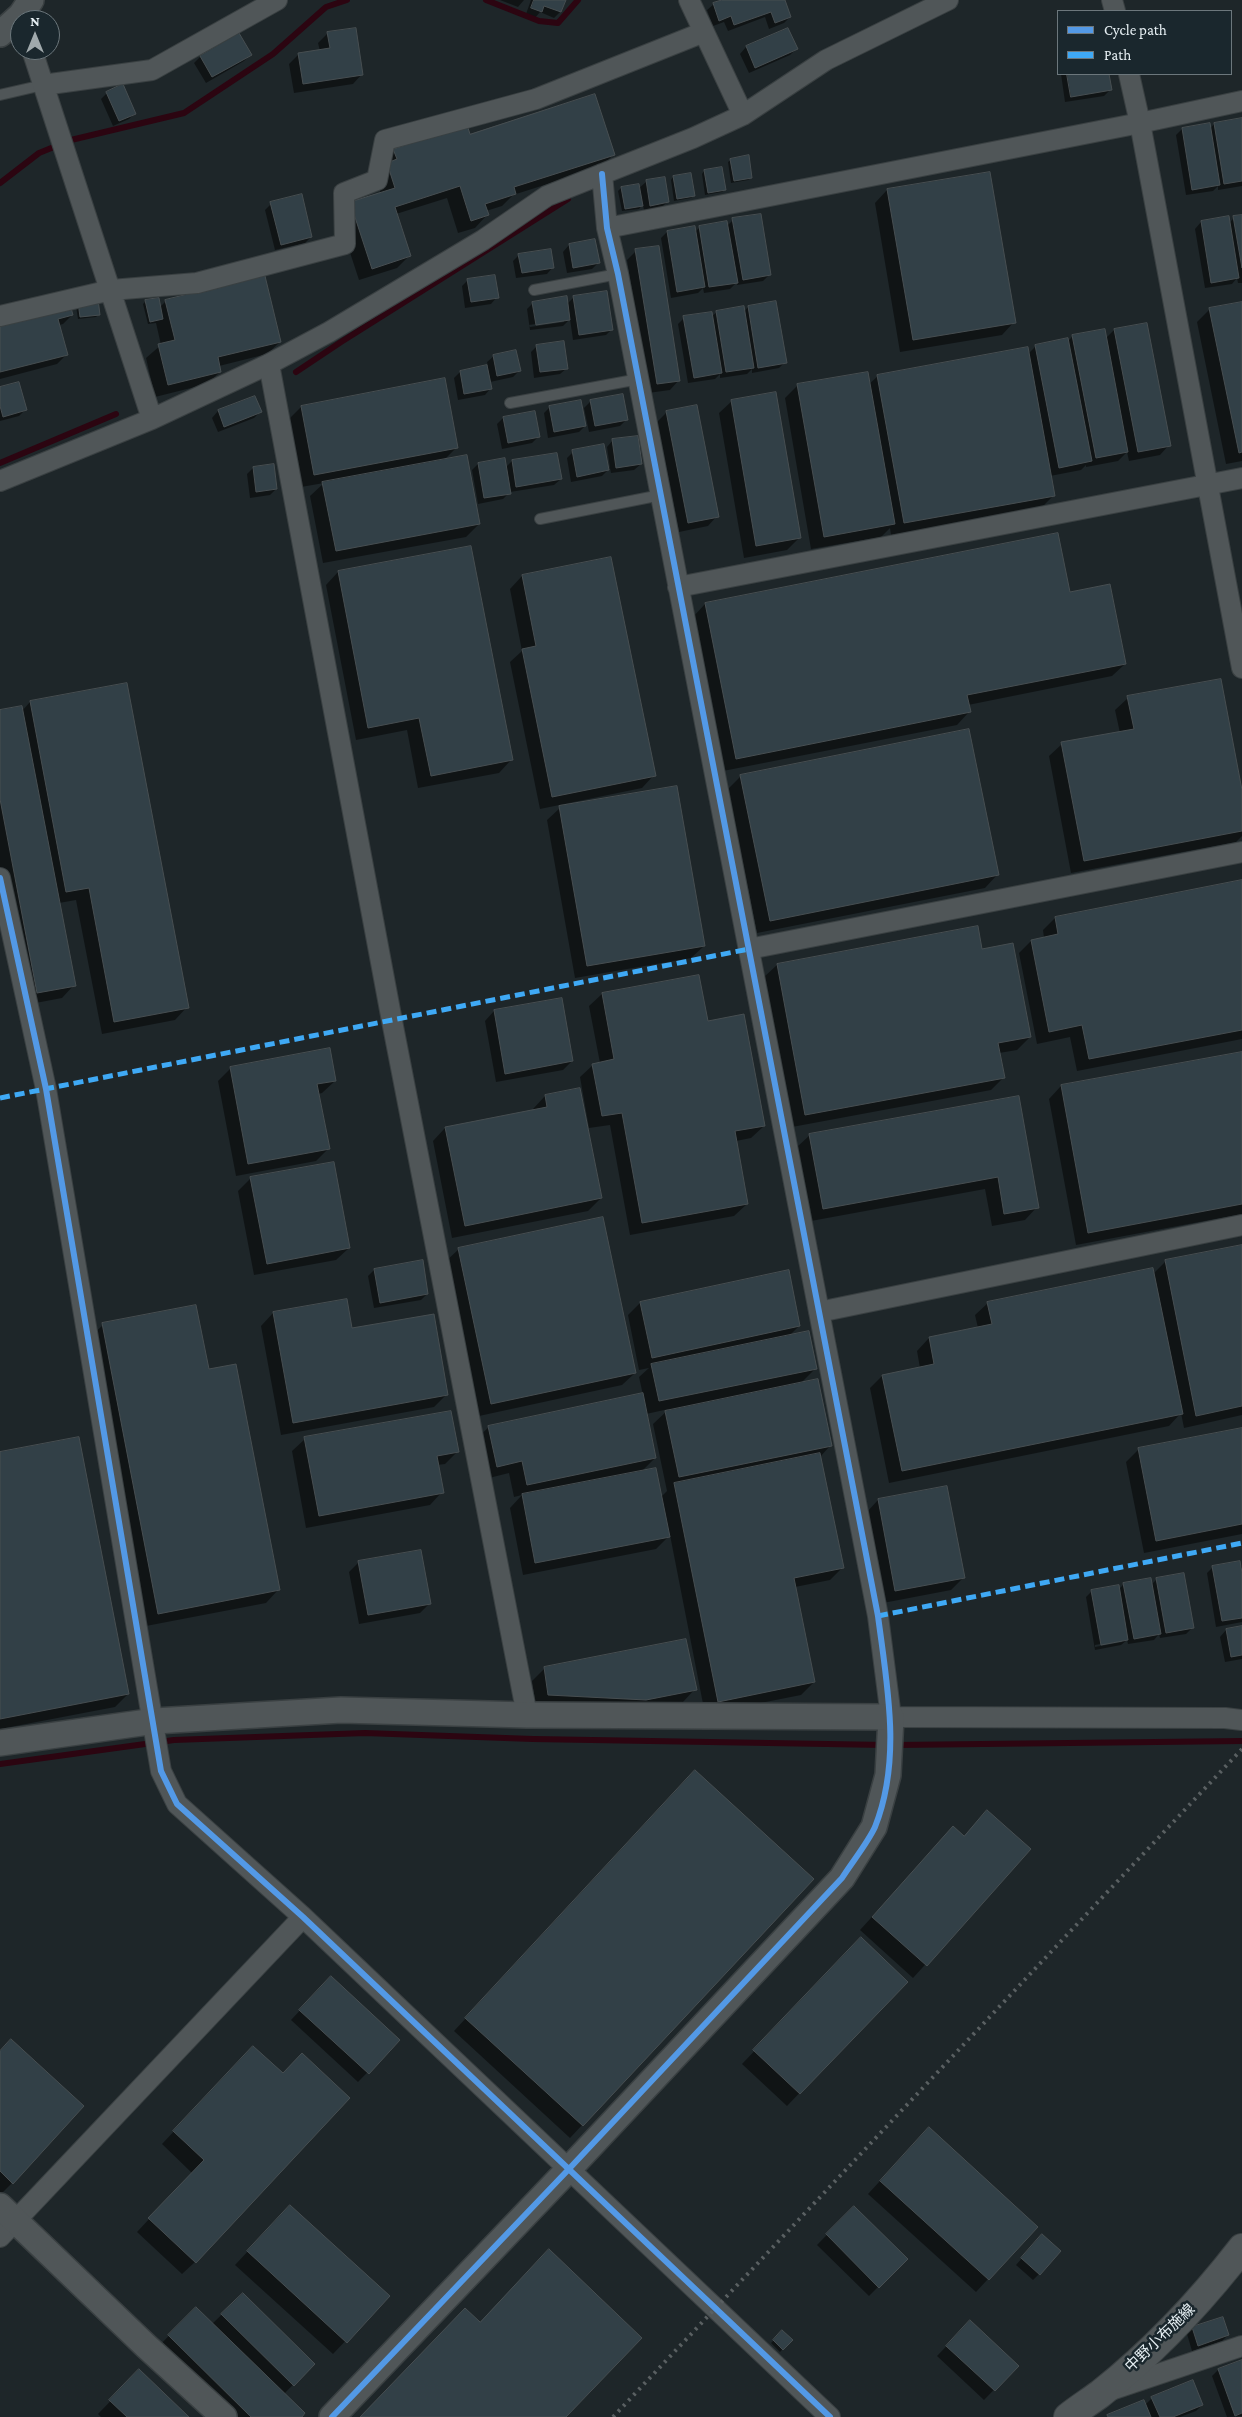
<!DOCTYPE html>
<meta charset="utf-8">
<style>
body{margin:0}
#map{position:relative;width:1242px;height:2417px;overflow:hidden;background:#1e2629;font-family:"Crimson Pro",serif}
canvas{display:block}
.legend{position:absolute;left:1057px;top:10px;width:175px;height:65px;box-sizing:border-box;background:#1a272d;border:1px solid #6c777c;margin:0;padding:6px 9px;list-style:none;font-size:15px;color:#e6eff3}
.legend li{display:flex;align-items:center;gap:10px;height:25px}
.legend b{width:25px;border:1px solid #6c777c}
.north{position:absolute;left:10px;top:10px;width:50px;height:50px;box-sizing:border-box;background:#1a272d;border:1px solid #6c777c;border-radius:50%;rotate:0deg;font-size:14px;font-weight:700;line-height:20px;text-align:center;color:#e6eff3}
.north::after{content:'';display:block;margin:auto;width:18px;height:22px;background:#a0a9ac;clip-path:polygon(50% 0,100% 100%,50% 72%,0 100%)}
</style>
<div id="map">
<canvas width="1242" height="2417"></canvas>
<ul class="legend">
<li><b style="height:6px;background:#5399e6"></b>Cycle path</li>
<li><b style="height:6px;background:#3fa9f5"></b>Path</li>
</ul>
<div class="north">N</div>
</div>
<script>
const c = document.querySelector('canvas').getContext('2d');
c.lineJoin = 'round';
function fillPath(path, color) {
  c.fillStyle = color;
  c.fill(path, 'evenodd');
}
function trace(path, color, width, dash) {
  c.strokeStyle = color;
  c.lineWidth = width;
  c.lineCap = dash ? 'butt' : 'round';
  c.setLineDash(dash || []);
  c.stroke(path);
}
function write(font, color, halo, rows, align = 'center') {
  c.font = font + ' "Crimson Pro","Noto Sans JP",serif';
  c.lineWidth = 5;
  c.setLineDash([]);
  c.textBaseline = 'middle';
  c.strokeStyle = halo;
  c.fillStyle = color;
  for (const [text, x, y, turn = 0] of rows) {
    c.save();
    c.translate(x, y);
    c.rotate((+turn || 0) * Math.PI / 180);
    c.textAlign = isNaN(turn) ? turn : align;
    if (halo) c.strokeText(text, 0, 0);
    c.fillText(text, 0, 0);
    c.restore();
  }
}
const shadow = new Path2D(`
 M500,0h24l-6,7z
 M531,0h33l-4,12 -6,6 -14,-6 -5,6 -9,-4z
 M725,0h59l6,17 -6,6 -15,6 -4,-12 -37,14 -4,-9 -11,4 -6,-16 7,-6z
 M787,29l9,20 -6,6 -41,18 -9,-19 6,-7z
 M328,33l34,41 -9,10 -59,9 -5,-29 10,-10 21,-3 -2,-8z
 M238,35l12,20 -6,6 -38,22 -12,-20 6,-6z
 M1061,74h47l3,15 -7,7 -39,6z
 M107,93l28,20 -6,6 -16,7 -12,-27z
 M1242,122v64l-24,4v-4l-5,5 -27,4 -10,-60 6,-6h28l4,-5z
 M469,136l145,18 -13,13 -88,28 -11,11 -16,5 1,4 -12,13 -17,5 -11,-35 -51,16 13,42 -12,12 -38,12 -21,-64 43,-22 -6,-17 6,-14 13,-13z
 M731,160l20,18 -3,2 -17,3 -3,-21z
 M704,171l21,18 -3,3 -17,3 -3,-21z
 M673,177l21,18 -3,3 -17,3 -3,-21z
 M664,178l4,23 -6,6 -18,4 -1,-7 -4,5 -17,2 -4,-20 3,-3 17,1 8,-7z
 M887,190l127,132 -12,13 -102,17 -25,-149z
 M271,204l40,33 -6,6 -30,7 -10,-40z
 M1242,216v67h-4l-1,-5 -5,6 -27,4 -10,-59 6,-7 28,1 5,-5z
 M733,220l37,54 -7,7 -26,4v-3l-7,7 -26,4 -1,-5 -5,5 -27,5 -10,-60 6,-6 27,1 6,-6 27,-1z
 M569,245l29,18 -6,6 -25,4 -4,-21z
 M636,251l43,129 -9,10 -22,3 -21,-133z
 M519,255l34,12 -6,7 -31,4 -3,-17z
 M468,280l29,17 -6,7 -26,4 -3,-22z
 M574,297l38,32 -6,6 -33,5 -3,-21 -7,7 -33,4 -3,-21 6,-6 34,1zM564,320v2l-34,5 -1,-2z
 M146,301l14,6 6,-6 114,41 -13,12 -48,12 1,6 -13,12 -52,13 -9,-39 15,-13 -5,-22 -8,1 -5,-20z
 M1242,303v158l-16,3 -29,-142 13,-13z
 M76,306l23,8 -3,3 -18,2z
 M748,307l37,55 -6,6 -27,5v-4l-5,5 -27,4v-4l-5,5 -27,4 -10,-59 6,-6 27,-1 6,-5h27z
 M72,315l-9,9 -4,1 7,30 -9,9 -57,15v-52z
 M1114,330l55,115 -9,10 -31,6 -2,-9 -9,9 -32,6v-2l-5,5 -31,6 4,19 -13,13 -150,27 -1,-7 -9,9 -70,12 -26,-151 13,-13 71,-1 9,-8 150,-22 8,-8 31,-4 5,-5 33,2z
 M537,346l30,22 -7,6 -26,4 -3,-26z
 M494,356l25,15 -6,6 -23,5 1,6 -6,7 -27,5 -4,-22 6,-6 28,-6 -1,-4z
 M0,388l25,22 -6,6 -19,5z
 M254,397l6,15 -6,6 -36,14 -6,-14 6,-7z
 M591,401l35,19 -6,6 -31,6 -5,-24z
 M732,401l68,136 -13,13 -43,8 -25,-145z
 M301,407l156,40 -13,13 35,64 -13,13 -143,26 -13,-67 14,-13 -23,4 -12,-68z
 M550,407l35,19 -6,6 -31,6 -4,-25z
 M534,412l4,25 -6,6 -30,6 -5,-25 6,-6z
 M666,413l51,103 -9,10 -29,6 -22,-110z
 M613,440l28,24 -7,6 -23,3 -1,-5 -8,8 -31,6 -4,-24 6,-6 37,16 -3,-21z
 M504,460l1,8 7,-7 49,18 -7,6 -44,7 -7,7 -25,5 -6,-34 6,-6z
 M253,468l23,21 -6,6 -20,3 -3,-24z
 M470,547l41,213 -12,13 -81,15 -11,-58 -51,10 -30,-155 12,-13z
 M610,559l44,216 -12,13 -102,21 -30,-147 12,-11 -12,-62 12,-13z
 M1069,593l56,71 -13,12 -144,29 1,7 -12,13 -234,46 -30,-154 12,-13z
 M1128,698l114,98v40l-6,6 -165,31 -22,-117 13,-12 58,-11 -5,-23z
 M30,702l157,305 -12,13 -73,14 -26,-134 -17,3 15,82 -12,13 -37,7 -25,-129v-164l22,-1z
 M741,776l256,99 -12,13 -228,45 -29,-144z
 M560,808l144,138 -13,12 -116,20 -28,-158z
 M1242,881v158l-165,32 -7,-34 -33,7 -18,-91 12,-12 13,-3 -1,-8 12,-12z
 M977,928l4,23 49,86 -13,13 -18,3 4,25 -12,12 -199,37 -28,-150 13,-12z
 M602,994l105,28 57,104 -13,12 -15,3 11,63 -13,12 -104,19 -20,-110 -21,3 -9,-51 13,-12 7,-2 -11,-57z
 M561,999l11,62 -9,9 -67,12 -11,-61 9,-10z
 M1242,1053v161l-166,31 -27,-146 12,-13z
 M231,1068l104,13 -13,12 -4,1 10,55 -12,12 -80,15 -18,-95z
 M545,1096l56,102 -13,13 -136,27 -19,-97 12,-13 88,-17v-2z
 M1018,1097l19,110 -12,13 -33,6 -7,-37 -174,32 -14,-74 13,-12z
 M251,1178l98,70 -13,12 -82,15 -16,-84z
 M1242,1246v169l-58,13 -3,-15 -12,13 -280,57 -19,-95 12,-12 38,-8 -3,-17 12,-13 49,-10 -3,-13 13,-12 165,-29 13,-13z
 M459,1249l176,124 -13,12 -143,31 -33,-155z
 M374,1270l53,24 -6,6 -47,8 -6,-32z
 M640,1303l159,23 -10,10 27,32 -16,16 30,62 -10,11 22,111 -12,12 -35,7 19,95 -13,13 -96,19 -35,-179 -14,14 -133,26 -13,-67 12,-13 -8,2 -5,-24 -24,6 -9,-40 13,-12 154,-32 -4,-18 10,-9 -10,2 -11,-55zM669,1409l-16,15 14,67 -6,6 -20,-25 14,-14 -9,-44z
 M273,1313l78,17 96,64 -13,13 -153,28 -20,-109z
 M103,1325l105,45 70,220 -12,13 -120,23 -56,-289z
 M1242,1429v105l-98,19 -18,-91 13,-13z
 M305,1439l153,12 -13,13 -8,1 5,27 -12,13 -124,23 -14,-77z
 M0,1454l128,240 -13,13 -115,22z
 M878,1500l85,78 -12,12 -68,13 -17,-90z
 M359,1562l71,41 -10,10 -61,11 -10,-52z
 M1242,1566v56l-26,5 -9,-54 6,-6 27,1z
 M1157,1579l35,49 -6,6 -26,4 -1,-4 -5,6 -26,4 -1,-4 -6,5 -26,5 -9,-53 6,-6 26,-1 6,-6 27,1zM1122,1640v2l-27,5v-2z
 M1242,1628v31l-17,3 -5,-25 6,-7z
 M545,1668l150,21 -12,13 -51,11 -96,-6 -4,-26z
 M683,1784l129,95 -242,259 -116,-107z
 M963,1837l67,12 -117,129 -53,-48 81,-89z
 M849,1952l57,30 -119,124 -45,-42z
 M322,1987l77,53 -41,42 -67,-62z
 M0,2052l12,131 -12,12z
 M241,2060l-46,202 -13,12 -45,-42 55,-59 -30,-29z
 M916,2142l72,137 -12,13 -108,-98z
 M854,2207l52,52 -37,37 -52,-51z
 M278,2219l110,77 -55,58 -98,-89z
 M1036,2242l3,32 -6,6 -17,-15z
 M243,2294l70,70 -29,30 16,23h-74l-70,-68 40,-41 16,16z
 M1193,2328l35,7 -6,6 -30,10 -5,-17z
 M782,2332l9,8 -11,12 -9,-9z
 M960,2332l57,34 -33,34 -47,-44z
 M1242,2361v55l-15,1 -15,-41 6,-6z
 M127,2384l60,33h-86l-3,-3z
 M1152,2398l50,7 -6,6 -16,6h-73l38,-12z`);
const stream = new Path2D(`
 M486,0l53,21 19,2 20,-23
 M0,183l39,-30 32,-13 113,-27 89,-59 53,-47 21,-7
 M296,372l45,-30 227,-143
 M0,463l116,-49
 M896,1745l346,-4
 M0,1764l174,-24 191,-7 168,6 353,6`);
const building = new Path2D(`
 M534,0h32l-5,12 -17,-6 -2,6 -11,-4z
 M722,0h63l6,17 -16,6 -4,-11 -37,13 -3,-9 -12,5 -6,-18z
 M356,28l7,47 -60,9 -5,-31 32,-5 -3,-16z
 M788,28l10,21 -43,19 -9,-22z
 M239,33l13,22 -40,22 -12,-21z
 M1067,74h42l3,16 -41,7z
 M123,84l13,30 -17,7 -13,-29z
 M595,94l20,61 -101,32 2,7 -31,10 4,11 -18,6 -11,-35 -65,21 16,49 -39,13 -22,-67 45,-14 -8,-25 10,-4 -4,-10 74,-24 3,9z
 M1242,118v63l-18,3 -10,-61z
 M1210,123l10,62 -28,5 -10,-62z
 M749,155l3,23 -18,3 -4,-22z
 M722,167l4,23 -18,3 -4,-23z
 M990,172l26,151 -103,17 -26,-151z
 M691,173l4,23 -18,3 -4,-23z
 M665,177l4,25 -19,4 -4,-26z
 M639,184l4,22 -18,3 -4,-22z
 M302,194l10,43 -31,8 -11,-43z
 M761,214l10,61 -28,5 -11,-62z
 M1242,215v53l-9,-52z
 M1229,216l10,62 -28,5 -10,-62z
 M727,221l11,62 -29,4 -10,-61z
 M695,226l10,61 -28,5 -10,-61z
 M595,239l5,24 -27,5 -4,-24z
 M659,246l21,135 -23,3 -22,-135z
 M551,249l3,19 -32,5 -4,-19z
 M495,275l4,23 -28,4 -4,-23z
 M265,276l16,66 -63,15 3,15 -53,13 -10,-41 17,-4 -10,-40z
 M607,291l6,39 -34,5 -6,-39z
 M567,296l3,24 -34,5 -4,-23z
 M159,298l4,21 -13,3 -5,-22z
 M98,299l2,16 -20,2 -2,-15z
 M776,301l11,62 -29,5 -10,-62z
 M1242,302v150l-3,1 -30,-145z
 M744,306l10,62 -28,4 -10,-61z
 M71,308l2,7 -15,4 10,36 -68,17v-47z
 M712,312l10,61 -28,5 -11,-62z
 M1147,323l24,123 -33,6 -24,-123z
 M1105,329l23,123 -32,6 -24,-123z
 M1068,338l24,123 -33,7 -24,-123z
 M564,341l4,28 -28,3 -4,-27z
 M1028,347l27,149 -151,27 -27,-148z
 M516,350l5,21 -24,5 -4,-21z
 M487,365l5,24 -28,5 -4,-23z
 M868,372l27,152 -71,13 -27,-153z
 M445,378l13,70 -144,27 -13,-69z
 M19,382l8,28 -24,7 -3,-11v-19z
 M776,392l25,146 -45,8 -25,-146z
 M623,394l5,26 -33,6 -5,-26z
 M255,396l7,16 -38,15 -6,-17z
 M581,400l5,26 -32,6 -5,-26z
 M697,405l22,112 -31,6 -22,-112z
 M535,411l5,26 -32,6 -5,-26z
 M638,436l4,28 -26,4 -4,-29z
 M604,444l5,26 -32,7 -5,-27z
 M557,453l5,26 -46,8 -4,-27z
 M467,455l13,69 -144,27 -14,-69z
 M505,458l6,36 -27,4 -6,-35z
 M274,464l3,25 -21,3 -3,-25z
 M1058,533l12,59 40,-8 16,80 -159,31 4,17 -235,47 -31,-156z
 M471,546l42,214 -82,16 -12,-58 -51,10 -30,-157z
 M611,557l45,219 -104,21 -30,-148 14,-3 -14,-71z
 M1221,679l21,111v41l-158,30 -23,-119 73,-13 -7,-33z
 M127,683l62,325 -75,14 -25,-134 -23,4 -36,-191z
 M22,706l54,280 -39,7 -37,-194v-89z
 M969,729l30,146 -229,46 -30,-146z
 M677,786l28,160 -118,20 -28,-160z
 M1242,880v150l-153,29 -7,-34 -33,7 -18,-92 27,-6 -3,-17z
 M978,926l4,23 31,-6 18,94 -33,6 7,35 -200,37 -28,-151z
 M699,975l9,46 36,-7 21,112 -30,5 13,73 -106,19 -20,-110 -20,3 -10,-52 22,-5 -12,-66z
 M562,998l11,63 -68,13 -11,-64z
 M330,1048l6,33 -19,3 13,65 -82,15 -18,-97z
 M1242,1052v152l-154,29 -27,-148z
 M580,1088l22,110 -137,28 -20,-99 102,-20 -2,-12z
 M1019,1096l20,112 -35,6 -6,-37 -175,32 -14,-75z
 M334,1162l16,86 -83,16 -17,-87z
 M603,1217l33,156 -145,31 -33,-156z
 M1242,1245v161l-46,10 -31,-156z
 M423,1260l5,34 -48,9 -6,-34z
 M1153,1268l30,146 -281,57 -20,-96 52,-11 -5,-27 63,-13 -5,-22z
 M789,1270l11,56 -148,32 -12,-56z
 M347,1299l5,29 82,-14 14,81 -155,28 -20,-111z
 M196,1305l13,64 27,-5 44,226 -122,24 -56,-291z
 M809,1331l8,38 -158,32 -8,-37z
 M818,1379l14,67 -153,31 -14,-66z
 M643,1393l13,65 -129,27 -5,-24 -25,6 -9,-41z
 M451,1411l8,41 -22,4 7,37 -125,23 -15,-79z
 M1242,1428v96l-86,17 -18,-93z
 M79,1437l50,257 -129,25v-267z
 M820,1453l24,115 -50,10 21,104 -97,20 -44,-219z
 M656,1468l14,69 -135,26 -13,-69z
 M947,1486l18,92 -70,13 -17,-92z
 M421,1550l10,54 -63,11 -10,-54z
 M1240,1561l2,12v45l-20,3 -10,-55z
 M1184,1573l10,55 -28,5 -10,-55z
 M1151,1578l10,56 -27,5 -11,-56z
 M1119,1585l9,55 -27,5 -10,-55z
 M1242,1626v29l-11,2 -5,-28z
 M686,1639l11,51 -51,10 -98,-5 -4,-28z
 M695,1770l119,109 -231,247 -118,-108z
 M987,1810l44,39 -104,117 -55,-49 81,-91 11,10z
 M861,1937l47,45 -108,112 -47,-44z
 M331,1976l69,64 -31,34 -70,-64z
 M11,2039l73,67 -71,78 -13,-13v-120z
 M253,2046l30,27 19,-20 48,45 -154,165 -48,-45 56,-58 -31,-29z
 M929,2127l109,100 -49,53 -109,-99z
 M290,2205l100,91 -43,47 -100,-92z
 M854,2206l54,53 -29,29 -53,-54z
 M1042,2234l19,17 -21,24 -19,-17z
 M549,2249l93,89 -76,79h-206l105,-109 15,14z
 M243,2293l72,71 -21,22 -73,-72z
 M196,2307l109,106 -3,4h-51l-83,-82z
 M1223,2317l6,18 -31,11 -6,-19z
 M970,2320l49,46 -24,25 -49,-45z
 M782,2330l11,10 -10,10 -10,-10z
 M1242,2360v53l-7,3 -17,-47z
 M139,2369l50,48h-62l-18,-17z
 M1193,2380l10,25 -30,12h-13l-9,-20z
 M1144,2400l7,17h-43l-1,-2z`);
const service = new Path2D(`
 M0,95l43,-10
 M534,290l84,-16
 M510,403l129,-24
 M540,519l121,-24`);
const minor = new Path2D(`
 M689,0l54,115
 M1112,0l3,11
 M32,50l120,369
 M1129,74l11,49 102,545
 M43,85l109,-15 125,-70
 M602,174l5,54 11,46 260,1342 13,101 334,1 17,2
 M607,228l533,-105 102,-22
 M0,316l111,-26 86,-7 148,-39 -1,-51 33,-13 8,-40 151,-41 168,-67
 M269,364l123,657 135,694
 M0,481l152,-62 117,-55 60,-32 154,-92 64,-44 146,-58 50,-23 83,-55 122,-60
 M678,587l564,-109
 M0,878l46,211 115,682 16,33 126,113 527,500
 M749,949l493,-97
 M819,1312l423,-87
 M0,2237l303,-320
 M1111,2390l131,-44`);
const tertiary = new Path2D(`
 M0,34l21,-19 10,-15
 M0,1743l155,-22 186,-11 186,5 364,2 -3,58 -14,52 -32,51 -274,292 -236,247
 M0,2206l146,140 78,71`);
const secondary = new Path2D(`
 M1068,2417c10,-8 21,-15 32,-23 53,-42 101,-93 142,-146`);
const rail = new Path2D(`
 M613,2417l629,-668`);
const quiet = new Path2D(`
 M0,1098l749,-149
 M878,1616l364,-73`);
const cycleway = new Path2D(`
 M0,878l46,211 115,682 16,33 126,113 527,500
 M332,2417l236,-247 274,-292c10,-16 25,-34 33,-51 27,-68 12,-142 3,-211l-260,-1342 -11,-46 -5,-54`);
const streetNames = [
 ["中野小布施線",1160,2338,-44]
];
fillPath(shadow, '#0007');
trace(stream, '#2c0511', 6);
fillPath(building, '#324047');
trace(building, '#474e51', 1);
trace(service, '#3a4042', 12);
trace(minor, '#3a4042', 22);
trace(tertiary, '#3a4042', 28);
trace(secondary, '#3a4042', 30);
trace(service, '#505658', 10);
trace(minor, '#505658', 20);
trace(tertiary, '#505658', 25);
trace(secondary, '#505658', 28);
trace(rail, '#5a6062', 4, [2.5, 5]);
trace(quiet, '#3fa9f5', 5, [10, 5]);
trace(cycleway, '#5399e6', 6);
write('15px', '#e6eff3', '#1a272d', streetNames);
</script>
